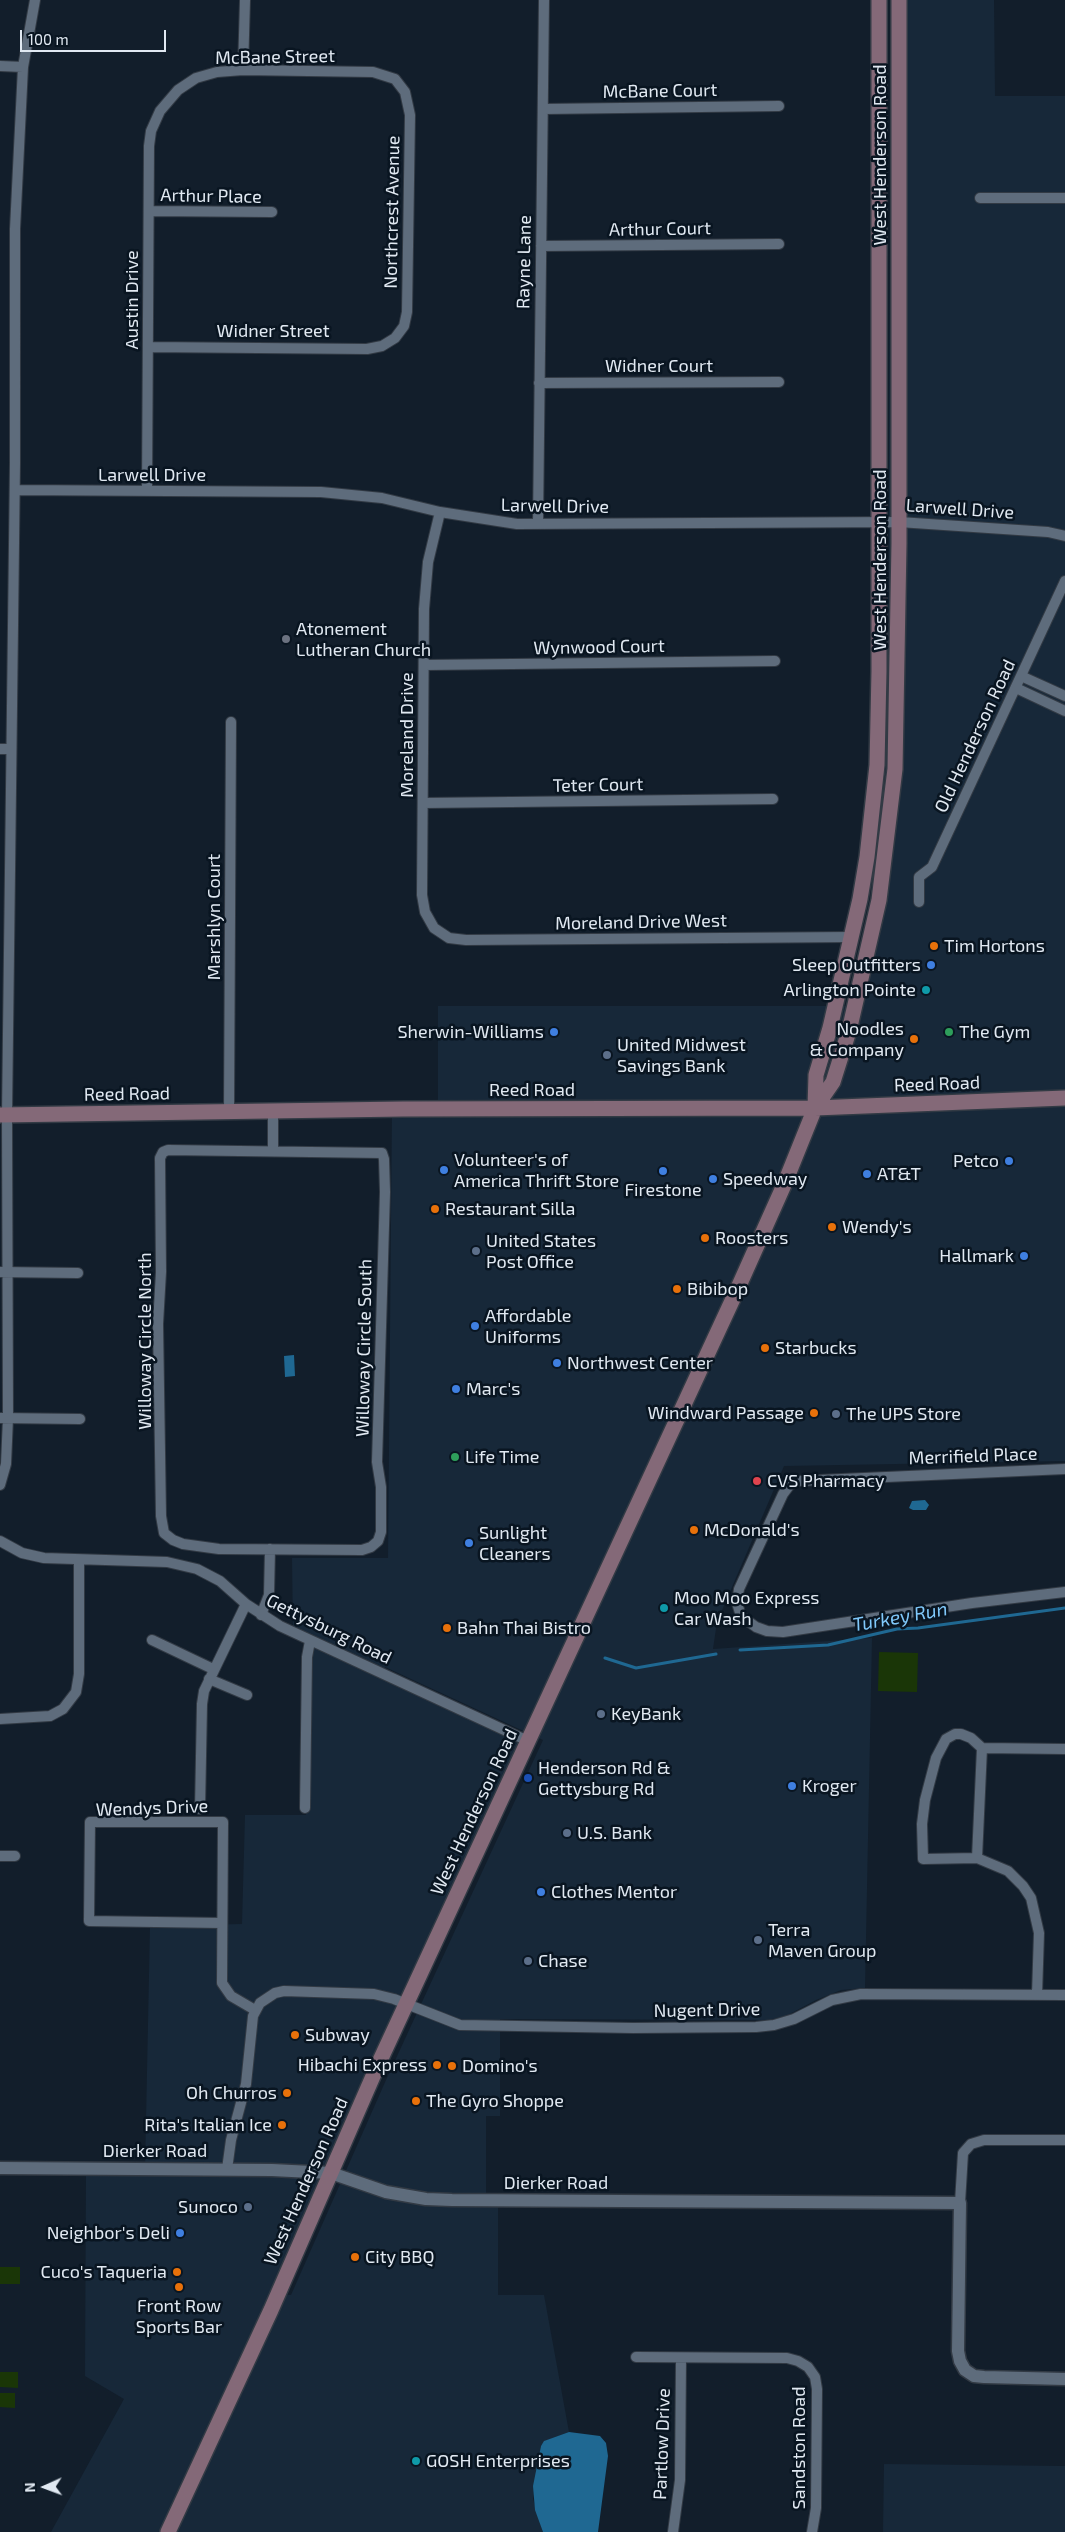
<!DOCTYPE html>
<style>
body{margin:0}
#map{position:relative;width:1065px;height:2532px;overflow:hidden;background:#121e2b;font-family:"Exo 2",sans-serif}
canvas{display:block}
.north{position:absolute;left:20px;top:2462px;width:50px;height:50px;-webkit-text-stroke:4px #091521;paint-order:stroke;rotate:268deg;font-size:14px;font-weight:700;line-height:20px;text-align:center;color:#e1e9f2}
.north::after{content:'';display:block;margin:auto;width:18px;height:22px;background:#e1e9f2;clip-path:polygon(50% 0,100% 100%,50% 72%,0 100%)}
.scale{position:absolute;left:20px;top:30px;width:146px;height:22px;box-sizing:border-box;border:2px solid #e1e9f2;border-top:0;padding-left:6px;font-size:15px;line-height:18px;white-space:nowrap;color:#e1e9f2;-webkit-text-stroke:4px #091521;paint-order:stroke}
</style>
<div id="map">
<canvas width="1065" height="2532"></canvas>
<div class="north">N</div>
<div class="scale">100 m</div>
</div>
<script>
const ctx = document.querySelector('canvas').getContext('2d');
ctx.lineJoin = 'round';
function fill(path, color) {
  ctx.fillStyle = color;
  ctx.fill(path, 'evenodd');
}
function poly(rows) {
  const path = new Path2D();
  for (const r of rows) {
    path.moveTo(r[0], r[1]);
    for (let i = 2; i < r.length; i += 2) path.lineTo(r[i], r[i + 1]);
  }
  return path;
}
function stroke(path, color, width, dash) {
  ctx.strokeStyle = color;
  ctx.lineWidth = width;
  ctx.lineCap = dash ? 'butt' : 'round';
  ctx.setLineDash(dash || []);
  ctx.stroke(path);
}
function drawText(font, color, halo, rows, align = 'center') {
  ctx.font = font + ' "Exo 2",sans-serif';
  ctx.lineWidth = 5;
  ctx.setLineDash([]);
  ctx.textBaseline = 'middle';
  ctx.strokeStyle = halo;
  ctx.fillStyle = color;
  for (const [text, x, y, turn = 0] of rows) {
    ctx.save();
    ctx.translate(x, y);
    ctx.rotate((+turn || 0) * Math.PI / 180);
    ctx.textAlign = isNaN(turn) ? turn : align;
    if (halo) ctx.strokeText(text, 0, 0);
    ctx.fillText(text, 0, 0);
    ctx.restore();
  }
}
const built = poly([
 [891,0,994,0,995,96,1065,96,1065,1461,784,1466,717,1622,713,1649,872,1638,865,1988,841,1990,816,2000,786,2016,768,2020,500,2019,500,2116,486,2116,486,2200,498,2200,498,2295,544,2295,569,2432,545,2441,541,2446,533,2499,543,2532,51,2532,124,2399,85,2376,86,2169,145,2169,150,1926,242,1924,245,1815,306,1815,310,1641,293,1633,292,1558,388,1558,392,1109,438,1109,438,1006,853,1006,879,900,885,781,888,700],
 [385,1667,543,1740,386,2080,291,2295,278,2295,528,1741,385,1675],
 [884,2464,1065,2466,1065,2532,883,2532]
]);
const green = poly([
 [879,1652,918,1653,917,1692,878,1691],
 [0,2267,20,2267,20,2284,0,2284],
 [0,2372,18,2372,18,2388,0,2387],
 [0,2393,15,2393,15,2408,0,2407]
]);
const water = poly([
 [294,1355,295,1376,285,1377,284,1356],
 [925,1500,929,1505,926,1510,913,1510,909,1508,912,1501],
 [569,2432,600,2436,606,2443,608,2456,598,2532,543,2532,535,2510,533,2486,541,2446,544,2441]
]);
const stream = poly([
 [740,1650,828,1645,897,1629,918,1628,1065,1608],
 [605,1658,636,1668,716,1654]
]);
const minor = poly([
 [0,66,23,67],
 [243,70,245,0],
 [543,109,779,106],
 [980,198,1065,198],
 [149,211,272,212],
 [541,246,779,244],
 [539,383,779,382],
 [15,490,321,492,382,498,440,512,517,524,899,522,1048,532,1065,536],
 [147,491,149,146,151,131,160,111,178,90,196,78,217,72,243,70,373,72,395,79,405,92,410,115,407,312,404,326,395,338,382,346,367,349,148,347],
 [440,512,428,562,424,609,422,895,425,912,434,928,449,938,466,940,852,937],
 [538,524,544,0],
 [424,665,775,661],
 [1021,676,1065,696],
 [1016,688,1065,711],
 [0,749,11,749],
 [423,803,773,799],
 [919,902,919,877,932,867,1065,581],
 [273,1111,273,1150],
 [229,1112,231,722],
 [168,1150,382,1153,384,1159,385,1192,377,1462,381,1487,381,1532,378,1541,371,1547,362,1550,219,1549,183,1544,173,1540,164,1533,161,1516,158,1324,161,1272,160,1158,163,1152,168,1150],
 [0,1272,78,1273],
 [0,1418,80,1419],
 [1065,1469,797,1481,789,1486,783,1494,739,1589,737,1603,741,1616,756,1627,767,1631,783,1632,972,1603,1065,1592],
 [0,1485,6,1464,8,1418,7,1115,15,462,15,229,23,67,35,0],
 [0,1541,22,1553,44,1558,167,1562,197,1569,220,1581,246,1604,280,1626,528,1741],
 [261,1615,269,1595,270,1549],
 [152,1640,213,1669],
 [209,1679,247,1695],
 [0,1719,50,1716,63,1709,76,1692,79,1674,79,1560],
 [305,1808,307,1657,310,1641],
 [200,1809,202,1704,204,1691,246,1604],
 [0,1856,15,1856],
 [977,1858,923,1859,922,1824,925,1800,936,1758,946,1739,955,1734,961,1734,971,1738,982,1748],
 [222,1923,89,1921,90,1822,223,1822,222,1983,231,1996,255,2010],
 [1037,1995,1039,1933,1031,1898,1023,1886,1008,1871,977,1858,982,1748,1065,1749],
 [227,2169,231,2140,246,2084,253,2016,260,2003,275,1993,284,1991,374,1994,394,1999,460,2025,633,2028,756,2027,774,2025,794,2019,832,2000,861,1994,1065,1995],
 [960,2203,963,2153,971,2144,984,2140,1065,2140],
 [636,2357,787,2358,798,2361,808,2367,815,2377,817,2389,816,2508,812,2532],
 [673,2532,680,2480,681,2358]
]);
const tertiary = poly([
 [0,2168,272,2170,331,2173,386,2192,426,2199,452,2200,960,2203,958,2351,960,2361,965,2370,974,2376,984,2377,1065,2379]
]);
const secondary = poly([
 [815,1108,816,1075,830,1028,860,899,867,857,877,765,879,671,879,0],
 [0,1115,403,1109,815,1108,1065,1098],
 [168,2532,271,2310,377,2067,738,1288,784,1185,815,1108,833,1082,849,1031,879,900,895,769,899,543,899,0]
]);
const markers = [
 [286,639,5,"#6b7280"],
 [934,946,5,"#e8710a"],
 [931,965,5,"#3f7fe0"],
 [926,990,5,"#0f9aa8"],
 [554,1032,5,"#3f7fe0"],
 [949,1032,5,"#2e9e5b"],
 [914,1039,5,"#e8710a"],
 [607,1055,5,"#5c6f8a"],
 [1009,1161,5,"#3f7fe0"],
 [444,1170,5,"#3f7fe0"],
 [663,1171,5,"#3f7fe0"],
 [867,1174,5,"#3f7fe0"],
 [713,1179,5,"#3f7fe0"],
 [435,1209,5,"#e8710a"],
 [832,1227,5,"#e8710a"],
 [705,1238,5,"#e8710a"],
 [476,1251,5,"#5c6f8a"],
 [1024,1256,5,"#3f7fe0"],
 [677,1289,5,"#e8710a"],
 [475,1326,5,"#3f7fe0"],
 [765,1348,5,"#e8710a"],
 [557,1363,5,"#3f7fe0"],
 [456,1389,5,"#3f7fe0"],
 [814,1413,5,"#e8710a"],
 [836,1414,5,"#5c6f8a"],
 [455,1457,5,"#2e9e5b"],
 [757,1481,5,"#e0444e"],
 [694,1530,5,"#e8710a"],
 [469,1543,5,"#3f7fe0"],
 [664,1608,5,"#0f9aa8"],
 [447,1628,5,"#e8710a"],
 [601,1714,5,"#5c6f8a"],
 [528,1778,5,"#1a4fb4"],
 [792,1786,5,"#3f7fe0"],
 [567,1833,5,"#5c6f8a"],
 [541,1892,5,"#3f7fe0"],
 [758,1940,5,"#5c6f8a"],
 [528,1961,5,"#5c6f8a"],
 [295,2035,5,"#e8710a"],
 [437,2065,5,"#e8710a"],
 [452,2066,5,"#e8710a"],
 [287,2093,5,"#e8710a"],
 [416,2101,5,"#e8710a"],
 [282,2125,5,"#e8710a"],
 [248,2207,5,"#5c6f8a"],
 [180,2233,5,"#3f7fe0"],
 [355,2257,5,"#e8710a"],
 [177,2272,5,"#e8710a"],
 [179,2287,5,"#e8710a"],
 [416,2461,5,"#0f9aa8"]
];
const streetNames = [
 ["McBane Street",275,57,-1],
 ["McBane Court",660,91,-1],
 ["West Henderson Road",880,155,-90],
 ["Arthur Place",211,196,1],
 ["Northcrest Avenue",392,212,-89],
 ["Arthur Court",660,229,-1],
 ["Rayne Lane",524,262,-89],
 ["Austin Drive",132,300,-90],
 ["Widner Street",273,331],
 ["Widner Court",659,366],
 ["Larwell Drive",152,475],
 ["Larwell Drive",555,506,1],
 ["Larwell Drive",960,509,4],
 ["West Henderson Road",880,560,-90],
 ["Wynwood Court",599,647,-1],
 ["Moreland Drive",407,735,-90],
 ["Old Henderson Road",975,736,-65],
 ["Teter Court",598,785,-1],
 ["Marshlyn Court",214,917,-90],
 ["Moreland Drive West",641,922,-1],
 ["Reed Road",937,1084,-2],
 ["Reed Road",532,1090],
 ["Reed Road",127,1094,-1],
 ["Willoway Circle North",145,1341,-90],
 ["Willoway Circle South",364,1348,-89],
 ["Merrifield Place",973,1456,-2],
 ["Gettysburg Road",329,1629,26],
 ["Wendys Drive",152,1808,-2],
 ["West Henderson Road",474,1812,-65],
 ["Nugent Drive",707,2010,-1],
 ["Dierker Road",155,2151],
 ["West Henderson Road",306,2181,-66],
 ["Dierker Road",556,2183],
 ["Partlow Drive",662,2444,-88],
 ["Sandston Road",799,2448,-90]
];
const poiNames = [
 ["Atonement",296,629],
 ["Lutheran Church",296,650],
 ["Tim Hortons",944,946],
 ["Sleep Outfitters",921,965,"right"],
 ["Arlington Pointe",916,990,"right"],
 ["Noodles",904,1029,"right"],
 ["& Company",904,1050,"right"],
 ["Sherwin-Williams",544,1032,"right"],
 ["The Gym",959,1032],
 ["United Midwest",617,1045],
 ["Savings Bank",617,1066],
 ["Volunteer's of",454,1160],
 ["America Thrift Store",454,1181],
 ["Petco",999,1161,"right"],
 ["AT&T",877,1174],
 ["Speedway",723,1179],
 ["Firestone",663,1190,"center"],
 ["Restaurant Silla",445,1209],
 ["Wendy's",842,1227],
 ["Roosters",715,1238],
 ["United States",486,1241],
 ["Post Office",486,1262],
 ["Hallmark",1014,1256,"right"],
 ["Bibibop",687,1289],
 ["Affordable",485,1316],
 ["Uniforms",485,1337],
 ["Starbucks",775,1348],
 ["Northwest Center",567,1363],
 ["Marc's",466,1389],
 ["Windward Passage",804,1413,"right"],
 ["The UPS Store",846,1414],
 ["Life Time",465,1457],
 ["CVS Pharmacy",767,1481],
 ["McDonald's",704,1530],
 ["Sunlight",479,1533],
 ["Cleaners",479,1554],
 ["Moo Moo Express",674,1598],
 ["Car Wash",674,1619],
 ["Bahn Thai Bistro",457,1628],
 ["KeyBank",611,1714],
 ["Henderson Rd &",538,1768],
 ["Gettysburg Rd",538,1789],
 ["Kroger",802,1786],
 ["U.S. Bank",577,1833],
 ["Clothes Mentor",551,1892],
 ["Terra",768,1930],
 ["Maven Group",768,1951],
 ["Chase",538,1961],
 ["Subway",305,2035],
 ["Hibachi Express",427,2065,"right"],
 ["Domino's",462,2066],
 ["Oh Churros",277,2093,"right"],
 ["The Gyro Shoppe",426,2101],
 ["Rita's Italian Ice",272,2125,"right"],
 ["Sunoco",238,2207,"right"],
 ["Neighbor's Deli",170,2233,"right"],
 ["City BBQ",365,2257],
 ["Cuco's Taqueria",167,2272,"right"],
 ["Front Row",179,2306,"center"],
 ["Sports Bar",179,2327,"center"],
 ["GOSH Enterprises",426,2461]
];
const waterNames = [
 ["Turkey Run",900,1617,-10]
];
fill(built, '#172839');
fill(green, '#1a3607');
fill(water, '#1f6892');
stroke(stream, '#1f6892', 3);
stroke(minor, '#323a44', 12);
stroke(tertiary, '#323a44', 15);
stroke(secondary, '#323a44', 18);
stroke(minor, '#5e6c7c', 10);
stroke(tertiary, '#5e6c7c', 12);
stroke(secondary, '#846978', 15);
for (const [x, y, r, color] of markers) {
  const dot = new Path2D();
  dot.arc(x, y, r, 0, 2 * Math.PI);
  ctx.fillStyle = color;
  ctx.fill(dot);
  stroke(dot, '#091521', 2);
}
drawText('18px', '#e1e9f2', '#091521', streetNames);
drawText('18px', '#e1e9f2', '#091521', poiNames, 'left');
drawText('italic 19px', '#80c9fb', '#091521', waterNames);
</script>
